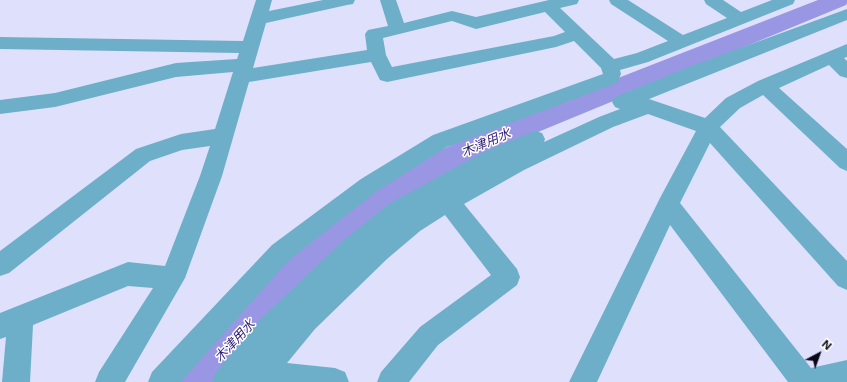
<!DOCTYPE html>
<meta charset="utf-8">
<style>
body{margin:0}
#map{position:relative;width:847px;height:382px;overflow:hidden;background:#dfe0fc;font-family:Inter,sans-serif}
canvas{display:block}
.north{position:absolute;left:799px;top:334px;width:40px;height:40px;-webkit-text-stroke:3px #fff;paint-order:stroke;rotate:41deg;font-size:11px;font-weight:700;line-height:16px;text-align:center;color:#0a0918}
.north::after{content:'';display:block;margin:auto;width:14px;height:18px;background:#0a0918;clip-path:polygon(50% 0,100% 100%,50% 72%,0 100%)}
</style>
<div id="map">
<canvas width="847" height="382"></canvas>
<div class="north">N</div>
</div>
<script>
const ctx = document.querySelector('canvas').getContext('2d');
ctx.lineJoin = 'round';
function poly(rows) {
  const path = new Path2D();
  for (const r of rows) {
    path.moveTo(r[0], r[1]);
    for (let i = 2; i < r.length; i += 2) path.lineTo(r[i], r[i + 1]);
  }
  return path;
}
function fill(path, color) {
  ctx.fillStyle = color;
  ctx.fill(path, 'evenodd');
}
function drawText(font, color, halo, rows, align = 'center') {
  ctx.font = font + ' Inter,"Noto Sans JP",sans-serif';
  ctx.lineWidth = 3;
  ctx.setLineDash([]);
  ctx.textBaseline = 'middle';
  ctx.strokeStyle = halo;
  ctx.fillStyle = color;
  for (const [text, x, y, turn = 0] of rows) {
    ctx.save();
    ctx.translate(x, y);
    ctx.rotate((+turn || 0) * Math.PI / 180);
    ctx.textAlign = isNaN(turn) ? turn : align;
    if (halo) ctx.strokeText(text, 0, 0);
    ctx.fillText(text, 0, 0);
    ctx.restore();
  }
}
const river = poly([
 [818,0,847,0,847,3,846,5,492,151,441,176,390,207,362,230,318,272,267,328,221,382,179,382,184,369,243,304,296,252,340,212,370,189,421,160,472,135,818,0]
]);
const minor = poly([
 [256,0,272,0,269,11,323,0,355,0,353,4,347,5,266,23,253,68,367,50,365,34,368,30,388,26,380,0,396,0,404,23,452,11,476,17,549,0,579,0,577,4,560,8,614,59,637,53,668,41,611,4,609,0,628,0,683,35,727,18,706,4,704,0,723,0,741,12,772,0,795,0,793,4,648,62,620,70,621,74,617,83,447,147,377,191,288,261,181,382,148,382,152,372,272,245,361,179,433,135,603,74,601,68,574,41,556,47,387,82,380,80,371,62,249,82,222,176,185,278,125,382,95,382,99,372,153,288,128,286,33,325,30,382,2,382,6,337,0,339,0,313,128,262,165,266,200,176,210,146,182,150,150,161,9,273,0,276,0,251,136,149,181,134,215,129,233,72,176,77,55,107,0,114,0,100,55,93,176,63,237,59,239,53,0,49,0,37,243,41,256,0],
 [545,12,565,32,554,36,392,67,386,55,383,38,452,21,476,29,545,12],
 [847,9,847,20,649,99,705,118,726,98,758,81,847,44,847,57,844,58,847,61,847,78,840,76,829,65,779,88,847,149,847,171,840,168,763,95,740,108,720,127,847,261,847,290,838,286,710,143,680,203,811,368,847,360,847,382,788,382,670,225,597,382,569,382,660,198,696,131,648,114,613,127,524,170,464,204,517,269,520,277,517,285,438,345,409,382,377,382,381,372,420,327,491,275,445,215,420,231,387,259,315,329,287,363,335,368,345,372,349,382,212,382,216,372,261,319,344,240,389,204,484,152,535,131,542,133,545,139,544,142,599,117,620,109,615,107,612,102,615,97,694,65,847,9]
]);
const waterNames = [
 ["木津用水",486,143,-23],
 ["木津用水",235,341,-47]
];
fill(river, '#9997e3');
fill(minor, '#6dafc8');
drawText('italic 13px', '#2f1d75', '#fff', waterNames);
</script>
